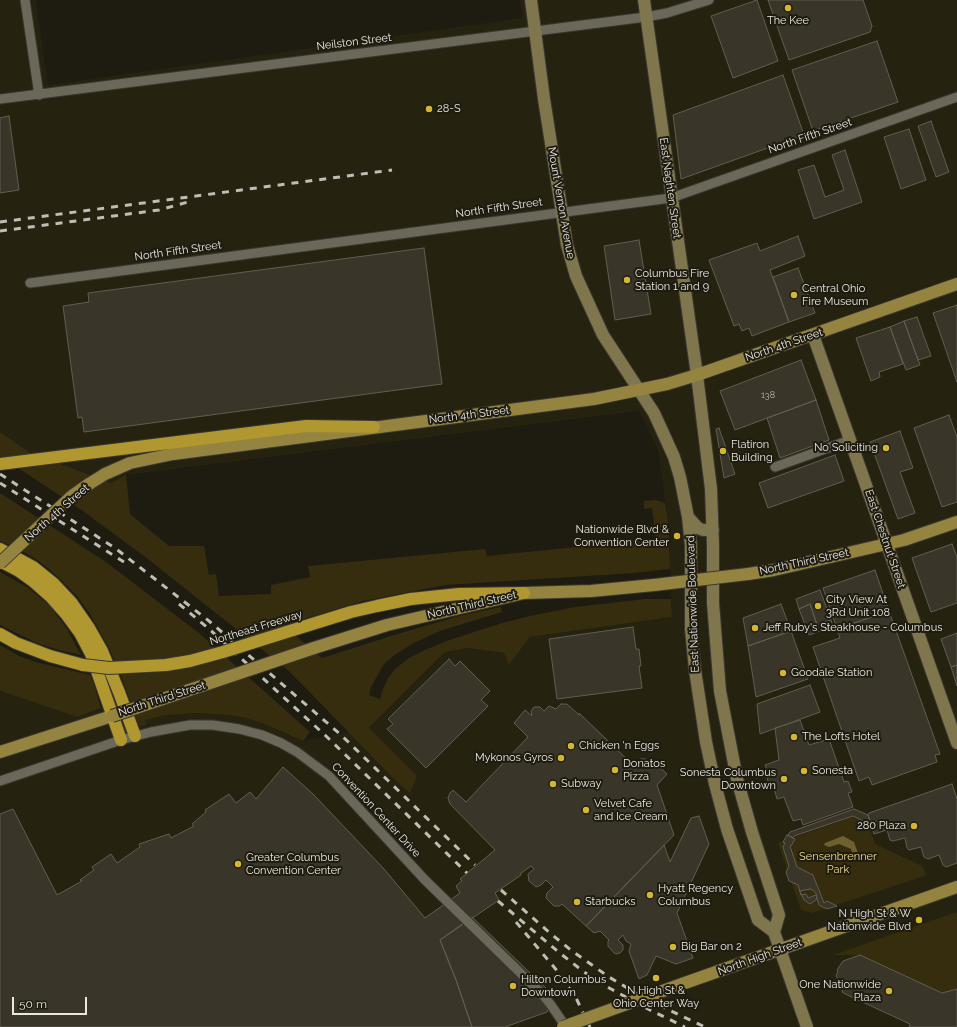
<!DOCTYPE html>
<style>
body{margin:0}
#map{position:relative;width:957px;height:1027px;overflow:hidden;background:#1e1b10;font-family:Raleway,sans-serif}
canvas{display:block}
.scale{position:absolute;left:12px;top:997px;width:75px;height:18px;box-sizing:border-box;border:2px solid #e9e7df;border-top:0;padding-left:5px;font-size:12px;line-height:14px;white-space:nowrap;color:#e9e7df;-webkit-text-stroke:3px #1e1b10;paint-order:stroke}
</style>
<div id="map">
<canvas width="957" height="1027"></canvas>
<div class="scale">50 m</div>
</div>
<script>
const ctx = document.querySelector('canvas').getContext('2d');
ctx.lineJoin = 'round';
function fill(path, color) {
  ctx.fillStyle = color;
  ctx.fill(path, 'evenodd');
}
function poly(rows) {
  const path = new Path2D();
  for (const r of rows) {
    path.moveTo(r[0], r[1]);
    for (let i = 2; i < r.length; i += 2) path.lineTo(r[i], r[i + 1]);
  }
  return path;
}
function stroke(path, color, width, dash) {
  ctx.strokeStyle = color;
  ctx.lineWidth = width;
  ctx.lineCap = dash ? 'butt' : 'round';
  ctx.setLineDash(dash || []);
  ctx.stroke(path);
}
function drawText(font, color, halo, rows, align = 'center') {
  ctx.font = font + ' Raleway,sans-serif';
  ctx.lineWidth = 4;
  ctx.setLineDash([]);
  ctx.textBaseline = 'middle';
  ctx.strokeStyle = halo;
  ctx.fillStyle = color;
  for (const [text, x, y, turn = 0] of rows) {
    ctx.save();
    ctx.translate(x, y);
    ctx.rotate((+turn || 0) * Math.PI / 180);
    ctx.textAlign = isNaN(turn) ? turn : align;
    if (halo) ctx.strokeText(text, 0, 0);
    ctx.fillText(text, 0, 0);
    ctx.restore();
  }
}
const built = poly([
 [0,0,36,0,48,85,522,18,520,0,957,0,957,1027,0,1027,0,690,3,692,77,717,101,708,139,726,145,720,168,715,197,713,228,715,246,718,267,725,303,741,369,728,445,652,468,648,504,653,509,665,530,637,672,617,668,520,658,450,639,411,126,475,111,483,29,452,0,432]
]);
const green = poly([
 [0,432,29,452,111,483,126,475,130,514,169,546,204,546,209,575,216,574,219,596,271,594,271,585,310,577,308,566,485,549,487,556,656,539,652,508,644,509,644,501,656,500,665,503,668,520,670,569,634,573,446,585,363,601,283,625,322,658,394,635,459,616,501,607,502,612,440,631,414,643,396,654,384,664,371,687,369,695,380,699,383,689,388,678,395,669,409,658,425,650,449,640,502,623,530,616,575,607,646,599,671,599,672,617,530,637,509,665,504,653,468,648,445,652,369,728,417,776,410,793,395,780,289,671,144,556,80,509,0,456],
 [0,493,106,562,199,633,310,732,303,741,267,725,246,718,228,715,197,713,168,715,145,720,146,725,139,726,123,681,110,650,90,614,77,596,57,576,39,561,17,548,0,541],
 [0,572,27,587,50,606,67,629,81,655,59,650,37,643,0,625],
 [0,645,19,656,36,662,90,675,94,684,101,708,77,717,3,692,0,690],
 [853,817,868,824,875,844,922,866,927,875,812,913,801,910,778,843],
 [957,912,957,992,942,993,860,955,833,955]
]);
const water = poly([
 [843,836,854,842,860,859,855,860,851,849,839,844,829,847,824,845,825,843]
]);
const building = poly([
 [757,0,778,61,733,78,711,16,757,0],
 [768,0,863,0,872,26,870,32,789,60,768,0],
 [877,41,898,102,813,131,792,70,877,41],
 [783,75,804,135,681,179,673,115,783,75],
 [9,116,19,190,0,193,0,118,9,116],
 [931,121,949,172,936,177,918,126,931,121],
 [909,129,926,180,901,189,884,137,909,129],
 [845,150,862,202,814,219,798,170,814,165,825,197,844,190,832,155,845,150],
 [798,236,805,256,770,270,789,322,752,336,749,328,742,331,739,324,734,326,709,260,757,243,760,251,798,236],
 [639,240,651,314,615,320,604,246,639,240],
 [424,248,442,384,84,432,82,417,78,418,63,306,89,302,88,293,424,248],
 [798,268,815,313,789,322,773,277,798,268],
 [957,305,957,382,933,313,957,305],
 [917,317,931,356,918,360,904,321,917,317],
 [904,321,920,365,906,370,890,327,904,321],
 [890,327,903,364,879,372,880,377,871,381,856,338,890,327],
 [801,360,816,400,735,430,720,391,801,360],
 [816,400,829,440,780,458,767,418,816,400],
 [949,415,957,437,957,502,942,507,914,428,949,415],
 [719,428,735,474,724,478,716,429,719,428],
 [900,431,913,468,900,472,915,513,898,519,870,442,900,431],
 [835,455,844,481,768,508,759,483,835,455],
 [952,544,957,557,957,603,931,612,912,558,952,544],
 [875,570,889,611,837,629,823,588,875,570],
 [820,590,831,620,817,625,810,604,799,609,796,599,820,590],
 [781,604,791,631,748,646,743,618,781,604],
 [810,604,817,625,831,620,833,626,809,635,799,609,810,604],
 [889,611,940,754,935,755,937,762,872,785,869,777,859,781,813,647,840,638,837,629,889,611],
 [633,627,636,649,639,649,641,666,639,666,642,688,557,699,549,639,633,627],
 [791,631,808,679,756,697,748,646,791,631],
 [957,633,957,665,951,667,941,639,957,633],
 [449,659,455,666,460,661,490,691,481,700,488,706,426,768,387,729,393,724,388,719,449,659],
 [957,665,957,686,951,667,957,665],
 [810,685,820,712,760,734,757,704,810,685],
 [561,704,567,704,579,715,579,713,633,765,640,759,646,759,650,763,652,760,667,774,657,785,674,835,586,926,562,904,560,906,554,906,546,898,547,893,553,887,546,880,541,885,536,887,529,881,528,874,534,869,531,866,520,874,521,875,495,893,499,900,440,940,456,980,472,1027,0,1027,0,814,13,809,57,895,82,881,80,880,94,870,92,867,111,854,117,863,140,847,139,844,169,834,171,838,194,826,192,824,206,812,205,810,229,794,236,803,250,792,256,799,283,767,313,794,384,869,425,918,460,893,456,886,462,881,460,879,495,850,450,804,448,798,450,793,453,790,466,802,528,737,514,723,525,710,532,716,531,711,534,707,540,707,544,711,549,706,556,709,561,704],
 [800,720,809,745,829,739,844,782,848,781,852,792,848,793,853,807,803,825,801,819,793,821,784,797,777,799,774,788,771,789,767,778,770,777,765,765,779,760,775,728,800,720],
 [952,784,957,799,957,863,946,867,943,865,939,855,928,859,924,857,921,847,909,850,907,848,905,838,893,841,890,840,887,830,874,834,868,815,869,813,952,784],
 [854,809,868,815,870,822,867,823,853,816,794,836,793,838,788,835,790,832,854,809],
 [699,816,709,844,677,913,693,958,676,964,656,956,647,975,639,979,629,951,631,944,626,941,623,935,618,940,623,945,623,950,620,953,616,954,614,953,608,946,608,941,609,940,600,931,594,933,586,926,664,845,670,862,691,818,699,816],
 [787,835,795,839,791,846,790,846,797,867,813,875,824,903,827,901,837,906,827,909,819,905,816,895,808,898,806,894,801,895,798,885,789,881,786,872,789,866,783,847,785,843,783,842,787,835],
 [810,889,814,891,817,895,816,900,810,904,804,900,800,891,810,889],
 [472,917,553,995,547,1012,505,1027,472,1027,456,980,440,940,472,917],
 [860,955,942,993,957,989,957,1027,909,1027,910,1024,843,993,836,975,838,972,837,970,843,961,860,955]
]);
const street = poly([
 [25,0,39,95],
 [0,99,646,17,667,13,709,0],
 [30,283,671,198,957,97],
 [775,467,850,440],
 [0,781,121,740,151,732,190,725,212,725,239,729,262,735,281,743,297,752,329,776,425,880,542,994,551,1005,566,1027]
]);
const secondary = poly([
 [531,0,544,99,567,245,576,276,603,335,654,413,674,457,680,477,688,517,691,546,691,629,695,670,706,742,715,784,727,829,758,920,774,932,807,1027],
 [644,0,697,375,711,489,713,545,713,603,720,691,737,779,752,832,779,915,774,932],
 [813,335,957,743],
 [688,517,698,528,703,530,713,530]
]);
const primary = poly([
 [89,484,105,474,130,463,173,454,594,399,667,384,697,375,957,284],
 [748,574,774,570,904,540,957,522],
 [314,648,387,625,524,593,591,591,654,585],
 [0,752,112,716],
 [682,984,957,887]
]);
const highway = poly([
 [0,464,306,426,374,427],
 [0,549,33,567,54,584,71,602,89,628,102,651,119,692,135,736],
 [0,561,19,571,33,581,51,597,66,614,80,633,91,654,121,740],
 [293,630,351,612,377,606,411,599,459,594,524,593],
 [0,634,16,643,50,656,83,665]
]);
const rail = poly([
 [0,222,392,170],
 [0,231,159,210,188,202],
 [0,474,115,548,209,621,340,734,475,865],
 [0,483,127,564],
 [179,604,208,628,327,737,467,873],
 [501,890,550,933,572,951,609,977,644,998,705,1027],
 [498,901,561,954,584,972,611,989,648,1009,685,1027],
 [516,922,559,973,577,1000,590,1027]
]);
const primaryBridge = poly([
 [0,563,72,496,89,484],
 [654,585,748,574],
 [112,716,314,648],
 [563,1027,682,984]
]);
const highwayBridge = poly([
 [83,665,109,668,166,665,190,661,223,652,293,630]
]);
const markers = [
 [788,8,4,"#d4b635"],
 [429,109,4,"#d4b635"],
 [627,280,4,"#d4b635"],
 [794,295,4,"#d4b635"],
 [886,448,4,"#d4b635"],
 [723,451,4,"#d4b635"],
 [677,536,4,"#d4b635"],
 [818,606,4,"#d4b635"],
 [755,628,4,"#d4b635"],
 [783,673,4,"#d4b635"],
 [794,737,4,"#d4b635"],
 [571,746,4,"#d4b635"],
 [561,758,4,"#d4b635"],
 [615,770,4,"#d4b635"],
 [804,771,4,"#d4b635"],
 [784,779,4,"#d4b635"],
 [553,784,4,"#d4b635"],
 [586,810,4,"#d4b635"],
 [914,826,4,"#d4b635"],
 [238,864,4,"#d4b635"],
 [650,895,4,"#d4b635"],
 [577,902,4,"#d4b635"],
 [919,920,4,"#d4b635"],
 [673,947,4,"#d4b635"],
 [656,978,4,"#d4b635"],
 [513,986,4,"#d4b635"],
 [889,991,4,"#d4b635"]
];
const numberNames = [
 ["138",768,395]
];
const poiNames = [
 ["The Kee",788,21,"center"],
 ["28-S",437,109],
 ["Columbus Fire",635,274],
 ["Station 1 and 9",635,287],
 ["Central Ohio",802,289],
 ["Fire Museum",802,302],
 ["Flatiron",731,445],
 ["Building",731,458],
 ["No Soliciting",878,448,"right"],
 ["Nationwide Blvd &",669,530,"right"],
 ["Convention Center",669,543,"right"],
 ["City View At",826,600],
 ["3Rd Unit 108",826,613],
 ["Jeff Ruby's Steakhouse - Columbus",763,628],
 ["Goodale Station",791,673],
 ["The Lofts Hotel",802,737],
 ["Chicken 'n Eggs",579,746],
 ["Mykonos Gyros",553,758,"right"],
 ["Donatos",623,764],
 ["Pizza",623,777],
 ["Sonesta",812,771],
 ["Sonesta Columbus",776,773,"right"],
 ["Downtown",776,786,"right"],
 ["Subway",561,784],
 ["Velvet Cafe",594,804],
 ["and Ice Cream",594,817],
 ["280 Plaza",906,826,"right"],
 ["Greater Columbus",246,858],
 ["Convention Center",246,871],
 ["Hyatt Regency",658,889],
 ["Columbus",658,902],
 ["Starbucks",585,902],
 ["N High St & W",911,914,"right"],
 ["Nationwide Blvd",911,927,"right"],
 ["Big Bar on 2",681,947],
 ["Hilton Columbus",521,980],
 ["Downtown",521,993],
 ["One Nationwide",881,985,"right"],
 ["Plaza",881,998,"right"],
 ["N High St &",656,991,"center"],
 ["Ohio Center Way",656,1004,"center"]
];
const streetNames = [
 ["Neilston Street",354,42,-7],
 ["North Fifth Street",810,136,-19],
 ["East Naghten Street",670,188,82],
 ["Mount Vernon Avenue",561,203,80],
 ["North Fifth Street",499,208,-8],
 ["North Fifth Street",178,251,-8],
 ["North 4th Street",784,345,-19],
 ["North 4th Street",469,415,-7],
 ["North 4th Street",57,513,-41],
 ["East Chestnut Street",885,539,71],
 ["North Third Street",804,562,-12],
 ["East Nationwide Boulevard",693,604,-92],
 ["North Third Street",472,605,-13],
 ["Northeast Freeway",256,628,-17],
 ["North Third Street",162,699,-18],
 ["Convention Center Drive",376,810,47],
 ["North High Street",760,957,-20]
];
const parkNames = [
 ["Sensenbrenner",838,857],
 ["Park",838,870]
];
fill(built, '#262210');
fill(green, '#352d0e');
fill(water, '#6d6131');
fill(building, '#393629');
stroke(building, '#615d50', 1);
stroke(street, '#3a3832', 11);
stroke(secondary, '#3a3832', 14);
stroke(primary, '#3a3832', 14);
stroke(highway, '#3a3832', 14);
stroke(street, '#6b685a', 9);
stroke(secondary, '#80764d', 12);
stroke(primary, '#948440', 12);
stroke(highway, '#b0972f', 12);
stroke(rail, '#bfbdb4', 3, [7, 7]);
stroke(primaryBridge, '#3a3832', 14, []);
stroke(highwayBridge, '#3a3832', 14, []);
stroke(primaryBridge, '#948440', 12);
stroke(highwayBridge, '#b0972f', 12);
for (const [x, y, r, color] of markers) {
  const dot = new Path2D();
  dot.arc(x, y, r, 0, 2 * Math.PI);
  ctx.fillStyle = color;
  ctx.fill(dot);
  stroke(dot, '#1e1b10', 1.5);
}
drawText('9px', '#bdbbb2', null, numberNames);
drawText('11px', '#e9e7df', '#1e1b10', poiNames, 'left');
drawText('11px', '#e9e7df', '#1e1b10', streetNames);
drawText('11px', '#efdb8f', '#1e1b10', parkNames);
</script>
